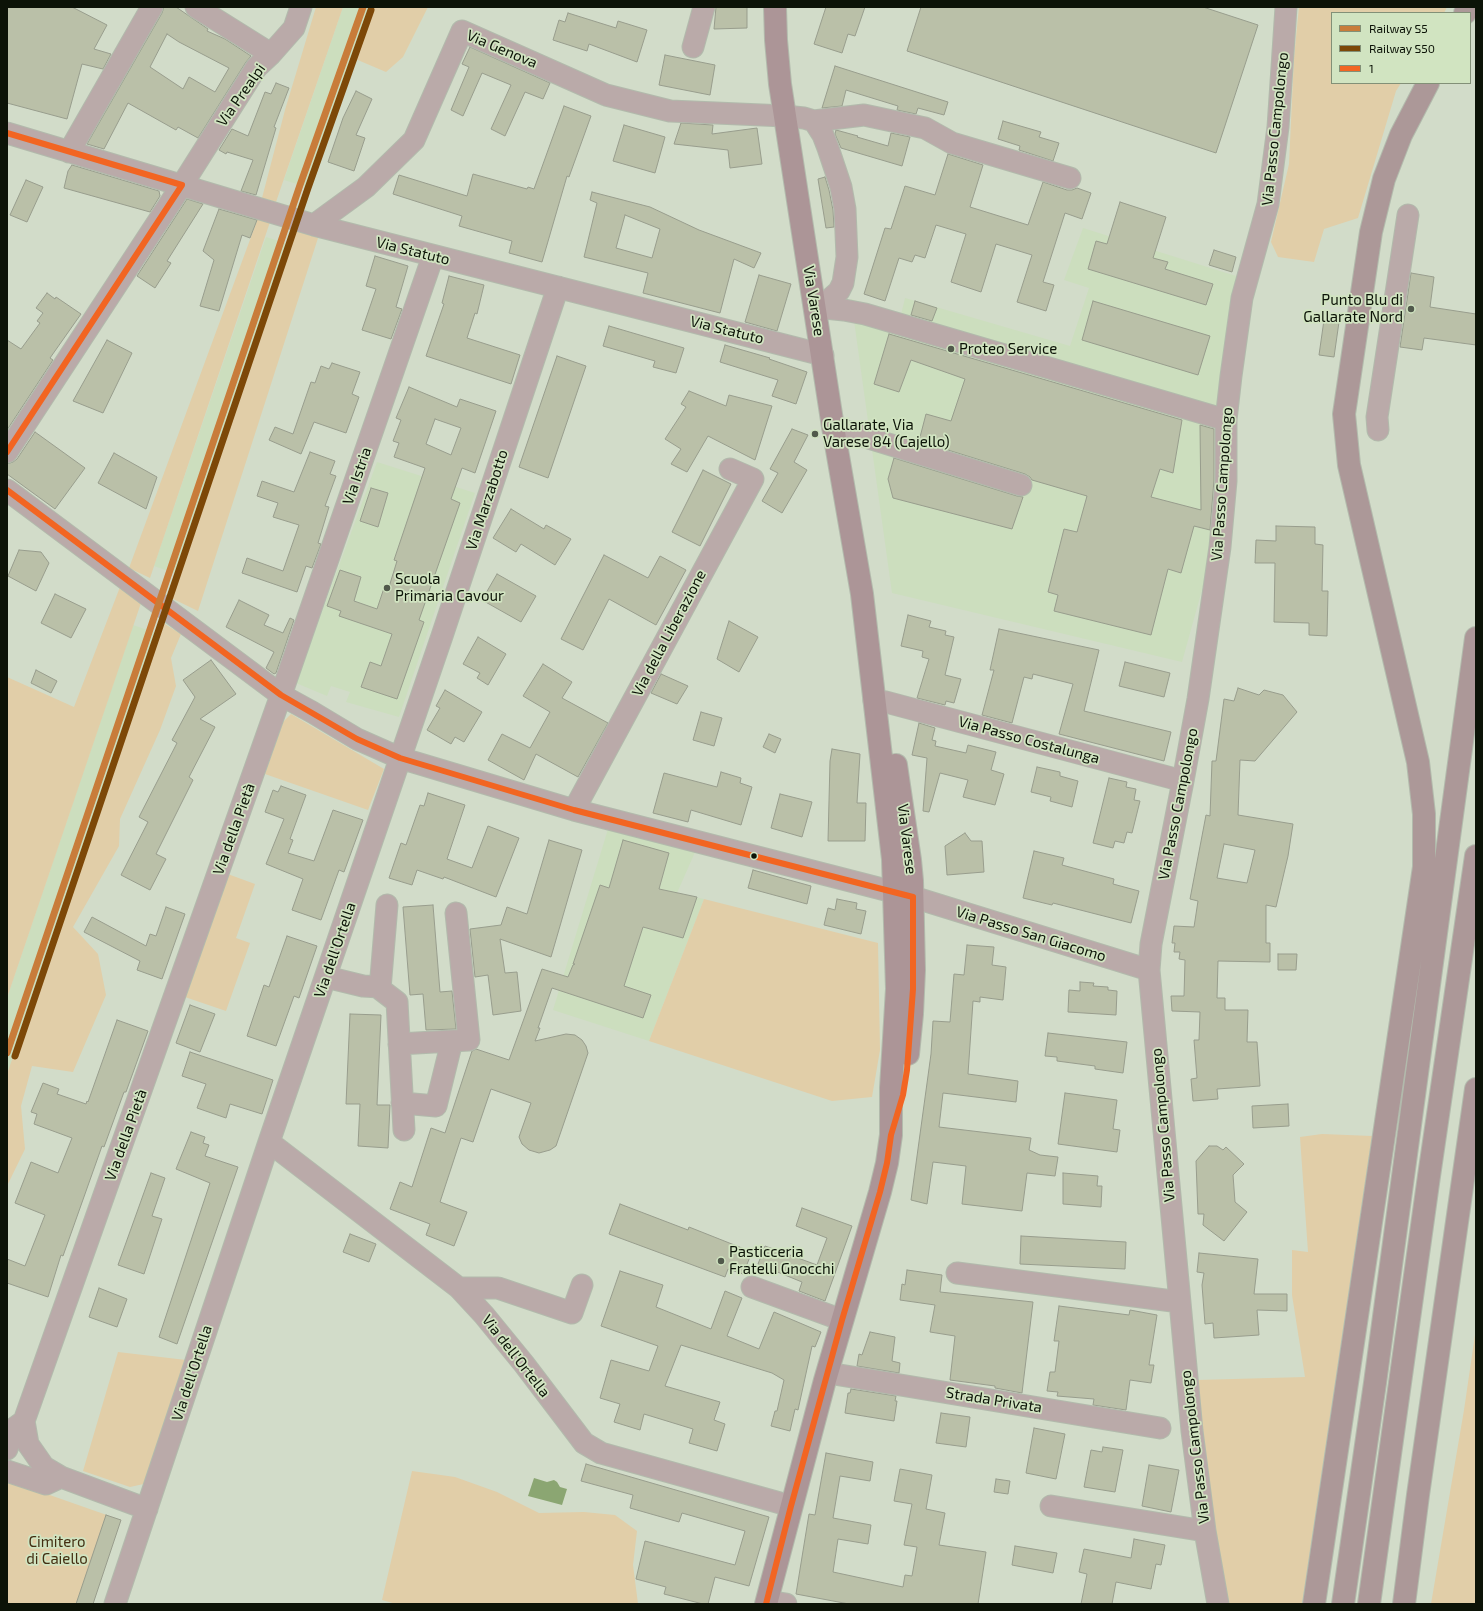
<!DOCTYPE html>
<meta charset="utf-8">
<style>
body{margin:0}
#map{position:relative;width:1483px;height:1611px;overflow:hidden;background:#d2dcc9;font-family:"Exo 2",sans-serif}
canvas{display:block}
.frame{position:absolute;inset:0;border:8px solid #0c1307;pointer-events:none}
.legend{position:absolute;left:1331px;top:12px;width:140px;height:72px;box-sizing:border-box;background:#d1e4c1;border:1px solid #829077;margin:0;padding:5px 7px;list-style:none;font-size:12px;color:#0c1307}
.legend li{display:flex;align-items:center;gap:8px;height:20px}
.legend b{width:20px;border:1px solid #829077}
</style>
<div id="map">
<canvas width="1483" height="1611"></canvas>
<div class="frame"></div>
<ul class="legend">
<li><b style="height:5px;background:#c87c3a"></b>Railway S5</li>
<li><b style="height:5px;background:#7d4808"></b>Railway S50</li>
<li><b style="height:5px;background:#f26522"></b>1</li>
</ul>
</div>
<script>
const ctx = document.querySelector('canvas').getContext('2d');
ctx.lineJoin = 'round';
function fill(path, color) {
  ctx.fillStyle = color;
  ctx.fill(path, 'evenodd');
}
function poly(rows) {
  const path = new Path2D();
  for (const r of rows) {
    path.moveTo(r[0], r[1]);
    for (let i = 2; i < r.length; i += 2) path.lineTo(r[i], r[i + 1]);
  }
  return path;
}
function stroke(path, color, width, dash) {
  ctx.strokeStyle = color;
  ctx.lineWidth = width;
  ctx.lineCap = dash ? 'butt' : 'round';
  ctx.setLineDash(dash || []);
  ctx.stroke(path);
}
function drawText(font, color, halo, rows, align = 'center') {
  ctx.font = font + ' "Exo 2",sans-serif';
  ctx.lineWidth = 3.5;
  ctx.setLineDash([]);
  ctx.textBaseline = 'middle';
  ctx.strokeStyle = halo;
  ctx.fillStyle = color;
  for (const [text, x, y, turn = 0] of rows) {
    ctx.save();
    ctx.translate(x, y);
    ctx.rotate((+turn || 0) * Math.PI / 180);
    ctx.textAlign = isNaN(turn) ? turn : align;
    if (halo) ctx.strokeText(text, 0, 0);
    ctx.fillText(text, 0, 0);
    ctx.restore();
  }
}
const built = poly([
 [343,7,370,7,310,188,284,180],
 [1083,228,1236,276,1224,415,1218,532,1182,662,892,593,851,299,901,315,905,298,1070,346,1089,288,1064,280],
 [266,237,291,245,177,574,154,566],
 [377,462,475,493,399,717,346,702,350,692,331,686,327,696,296,683],
 [133,625,156,633,81,860,7,1074,7,998],
 [608,829,696,850,677,893,704,899,649,1041,553,1010]
]);
const green = poly([
 [316,7,343,7,276,202,262,198,285,110],
 [370,7,428,7,403,57,386,72,353,58],
 [1299,7,1447,7,1444,13,1332,13,1332,83,1401,83,1396,91,1358,218,1324,229,1314,262,1278,257,1271,242,1289,164,1294,58],
 [258,218,270,222,150,578,129,568],
 [296,230,318,238,198,611,169,597,262,333],
 [120,587,141,603,7,998,7,677,74,707],
 [160,621,181,634,171,658,176,686,160,730,120,819,119,846,73,927,98,954,106,995,73,1072,32,1066,21,1106,25,1149,7,1186,7,1074,81,860],
 [291,714,384,769,368,810,265,774,283,722],
 [225,873,255,884,236,938,250,943,226,1011,182,996],
 [704,899,878,943,880,1050,872,1097,832,1101,649,1041],
 [1322,1134,1372,1136,1302,1604,1229,1604,1209,1499,1197,1380,1305,1377,1292,1295,1292,1250,1308,1252,1300,1137],
 [1476,1328,1476,1604,1431,1604,1464,1410],
 [118,1352,186,1360,148,1483,130,1487,83,1471],
 [412,1471,455,1477,497,1492,539,1513,584,1512,615,1515,637,1531,633,1565,638,1604,396,1604,382,1600],
 [7,1480,121,1520,93,1604,7,1604]
]);
const water = poly([
 [534,1478,547,1482,554,1480,557,1482,560,1487,567,1489,562,1505,528,1496]
]);
const building = poly([
 [7,7,72,7,107,25,94,49,111,54,103,69,82,64,67,119,7,103,7,7],
 [164,7,176,7,208,29,207,31,225,39,251,56,246,62,198,138,178,127,176,130,128,103,104,149,87,144,162,13,164,7],
 [167,34,179,42,229,68,215,92,189,77,183,89,150,67,167,34],
 [716,7,747,7,747,28,714,29,716,7],
 [826,7,865,7,855,36,848,34,842,53,814,44,826,7],
 [921,7,1203,7,1258,25,1216,153,907,51,921,7],
 [568,13,616,28,618,21,647,30,637,62,589,44,587,51,553,40,559,20,565,22,568,13],
 [470,47,550,83,543,99,525,92,505,136,491,129,511,85,482,73,463,116,451,110,469,67,462,64,470,47],
 [665,55,715,65,710,95,659,85,665,55],
 [835,66,948,102,944,115,918,108,916,114,897,110,898,106,846,90,842,106,822,108,835,66],
 [276,83,289,88,274,127,276,128,256,195,241,191,253,160,227,152,226,154,219,150,232,129,248,136,265,92,271,94,276,83],
 [356,91,372,99,356,135,365,138,354,171,328,162,343,118,356,91],
 [564,106,591,116,569,177,567,176,542,262,509,253,512,241,459,226,462,216,393,194,399,175,467,196,473,174,527,189,528,187,534,189,564,106],
 [1003,121,1041,132,1039,137,1059,143,1053,161,1019,150,1020,146,998,139,1003,121],
 [681,123,713,125,712,134,757,128,762,164,730,168,728,150,674,144,681,123],
 [624,125,665,137,655,173,613,161,624,125],
 [836,130,858,136,857,137,888,146,891,133,910,137,902,166,841,148,835,134,836,130],
 [948,154,983,165,970,207,1028,225,1043,182,1067,190,1072,190,1077,188,1091,193,1082,219,1065,213,1043,282,1054,285,1046,311,1017,302,1032,255,996,244,981,292,951,282,966,234,936,225,925,258,915,255,912,262,899,258,885,301,864,294,885,228,891,229,905,186,935,195,948,154],
 [72,165,159,191,160,196,150,212,64,188,68,171,72,165],
 [825,177,829,190,833,210,834,227,826,228,818,179,825,177],
 [26,180,43,187,27,222,10,215,26,180],
 [592,192,650,207,699,230,761,253,754,268,734,259,720,313,643,293,648,273,584,257,597,203,590,200,592,192],
 [625,215,660,229,652,258,616,248,625,215],
 [187,199,203,204,167,261,171,263,155,288,137,276,187,199],
 [1120,202,1166,217,1153,258,1168,262,1165,269,1213,284,1206,305,1088,269,1096,241,1107,244,1120,202],
 [219,209,257,220,250,238,242,235,219,311,200,306,214,260,203,251,219,209],
 [1214,250,1236,257,1232,272,1209,265,1214,250],
 [375,256,408,266,396,307,402,309,391,339,362,330,376,289,366,286,375,256],
 [1411,273,1434,277,1430,307,1476,314,1476,345,1424,338,1422,350,1400,347,1411,273],
 [759,275,791,284,777,331,745,322,759,275],
 [449,276,484,285,477,314,475,313,467,338,520,355,511,384,426,356,444,304,442,303,449,276],
 [47,293,55,299,56,297,81,314,50,358,53,360,7,430,7,340,21,349,40,323,37,321,43,313,36,308,47,293],
 [915,301,937,308,932,321,911,315,915,301],
 [1093,301,1210,336,1198,375,1082,340,1093,301],
 [1324,320,1339,322,1334,357,1319,355,1324,320],
 [609,326,684,348,676,373,653,367,655,361,603,346,609,326],
 [889,334,1182,420,1173,473,1160,469,1151,497,1201,510,1200,425,1214,429,1214,480,1210,530,1194,526,1181,573,1168,569,1151,635,1054,611,1058,595,1048,592,1064,529,1077,532,1087,496,1032,480,1030,477,1025,474,919,441,926,414,951,421,965,379,911,360,899,392,874,384,889,334],
 [107,340,132,353,103,413,73,401,107,340],
 [725,345,770,358,769,359,807,372,796,404,772,396,778,380,720,362,725,345],
 [557,356,586,366,548,478,519,467,557,356],
 [332,363,360,372,352,394,359,397,346,433,314,422,301,454,269,440,275,427,293,434,311,382,315,383,321,366,329,369,332,363],
 [409,387,457,407,460,399,496,411,475,473,462,468,451,499,460,503,419,620,424,622,397,699,361,687,370,662,381,666,392,634,339,616,341,611,327,606,340,570,361,577,354,601,377,609,385,585,389,587,397,561,394,560,425,468,394,457,399,443,393,441,401,420,396,418,409,387],
 [435,419,461,428,451,455,426,444,435,419],
 [689,391,726,406,729,395,772,406,755,460,708,436,687,472,671,464,681,449,665,439,686,407,681,404,689,391],
 [792,429,808,435,794,462,807,470,782,513,762,501,778,473,770,469,792,429],
 [35,432,85,468,55,509,7,474,7,464,13,462,17,459,35,432],
 [310,452,335,461,330,474,336,476,325,506,329,507,318,543,321,544,312,568,306,566,297,592,242,573,247,558,283,571,299,525,273,517,278,503,257,496,262,481,294,492,310,452],
 [114,453,157,477,146,509,98,483,114,453],
 [894,458,1017,496,1023,497,1012,529,893,498,888,479,894,458],
 [703,470,731,484,700,546,672,532,703,470],
 [371,488,388,493,378,527,360,521,371,488],
 [511,509,544,529,546,525,571,539,555,565,521,544,516,552,493,538,511,509],
 [1276,526,1315,527,1315,544,1323,545,1322,591,1328,591,1327,636,1309,635,1309,623,1274,622,1275,563,1255,563,1256,540,1276,541,1276,526],
 [19,550,41,552,49,563,36,591,8,576,19,550],
 [604,555,648,578,660,556,686,570,656,625,609,599,583,650,561,639,604,555],
 [497,574,536,596,521,622,482,600,497,574],
 [55,594,86,609,71,638,41,623,55,594],
 [239,600,269,615,264,625,283,633,290,618,294,620,276,673,274,674,266,668,274,652,226,627,239,600],
 [908,615,931,621,929,627,946,631,945,635,954,637,945,675,961,679,954,703,946,701,945,705,917,698,929,659,922,657,923,651,901,646,908,615],
 [729,621,758,637,739,672,717,659,729,621],
 [999,629,1099,650,1084,711,1171,732,1164,761,1059,734,1073,684,1033,674,1032,679,1024,677,1012,723,982,715,994,670,990,670,999,629],
 [478,637,506,654,488,685,477,678,480,673,463,664,478,637],
 [211,660,236,694,200,719,215,727,189,777,193,780,156,854,166,859,150,890,121,875,148,822,139,817,177,743,172,740,195,697,183,680,211,660],
 [1125,662,1170,673,1164,697,1119,686,1125,662],
 [543,664,572,682,562,698,608,723,578,777,536,754,524,780,488,760,502,734,530,748,550,712,523,696,543,664],
 [36,670,57,681,51,693,31,683,36,670],
 [661,674,688,686,677,704,651,693,661,674],
 [1238,688,1259,695,1264,690,1283,695,1297,712,1255,761,1240,760,1238,815,1293,824,1288,856,1276,907,1266,905,1266,943,1270,943,1270,962,1218,961,1217,998,1225,998,1225,1010,1248,1010,1247,1042,1257,1042,1260,1086,1217,1089,1218,1099,1193,1101,1191,1079,1197,1078,1194,1040,1199,1040,1200,1012,1172,1011,1171,996,1184,996,1185,960,1179,959,1180,952,1174,952,1175,943,1172,943,1174,926,1194,927,1198,901,1190,899,1206,815,1210,816,1212,761,1216,761,1224,699,1234,701,1238,688],
 [1224,844,1255,850,1247,883,1217,878,1224,844],
 [445,690,482,712,464,742,455,737,451,744,427,730,440,708,436,706,445,690],
 [701,712,722,718,714,746,693,740,701,712],
 [919,723,935,728,932,740,936,741,935,746,966,753,968,745,996,752,991,770,1004,774,995,805,963,797,968,780,940,773,929,812,923,811,927,758,912,755,919,723],
 [769,734,781,739,775,753,763,747,769,734],
 [832,749,860,754,857,803,866,803,865,841,828,841,830,761,832,749],
 [1037,767,1060,772,1060,776,1078,781,1072,807,1050,801,1051,797,1031,792,1037,767],
 [721,772,741,778,740,783,752,787,741,825,691,810,688,822,653,813,664,773,717,787,721,772],
 [1109,778,1127,782,1126,787,1136,789,1134,800,1140,801,1132,833,1127,832,1124,843,1115,841,1113,848,1093,843,1109,778],
 [281,786,306,795,290,839,293,840,288,853,314,861,333,810,363,820,344,872,339,870,321,920,292,910,303,879,266,864,284,819,265,812,273,790,278,792,281,786],
 [428,793,465,805,447,859,472,868,488,826,519,838,496,897,444,877,443,879,417,870,412,885,389,878,401,843,406,845,420,805,424,806,428,793],
 [780,794,812,802,802,837,771,828,780,794],
 [965,833,971,841,982,841,984,872,947,875,945,846,965,833],
 [549,840,582,850,551,957,500,939,505,973,517,972,521,1011,493,1015,488,975,475,977,470,929,501,925,507,907,527,914,549,840],
 [623,840,669,853,659,889,697,897,683,938,643,927,624,986,651,995,643,1018,552,988,538,1028,540,1028,535,1041,566,1034,575,1035,582,1040,586,1046,588,1053,556,1146,550,1150,539,1153,529,1150,522,1144,519,1137,531,1103,491,1089,473,1142,461,1138,440,1202,467,1212,454,1246,426,1235,430,1224,390,1209,400,1182,412,1187,431,1128,445,1133,472,1051,476,1049,509,1060,542,969,568,977,573,965,575,964,573,964,600,885,609,888,623,840],
 [1034,851,1064,858,1062,865,1114,879,1113,884,1139,891,1131,923,1053,903,1052,905,1023,898,1034,851],
 [753,870,811,886,807,904,748,888,753,870],
 [837,899,857,903,856,909,866,911,861,934,824,925,828,908,835,910,837,899],
 [433,905,440,992,452,991,456,1029,426,1030,423,994,410,995,403,907,433,905],
 [166,907,185,914,162,979,137,970,140,961,84,932,92,917,146,946,150,934,156,936,166,907],
 [287,936,317,946,299,998,294,996,276,1046,247,1036,264,985,269,987,287,936],
 [967,945,994,947,992,965,1006,967,1003,1000,980,997,980,1002,973,1001,968,1074,1018,1081,1016,1102,943,1093,939,1127,1031,1138,1029,1150,1040,1155,1058,1157,1055,1176,1027,1173,1022,1211,962,1204,966,1166,933,1162,927,1204,911,1200,931,1054,933,1021,950,1022,954,974,964,975,967,945],
 [1278,954,1297,954,1296,970,1278,970,1278,954],
 [1080,982,1094,983,1093,986,1108,987,1108,990,1117,991,1116,1015,1068,1012,1069,990,1080,991,1080,982],
 [190,1005,215,1014,200,1052,176,1043,190,1005],
 [350,1014,381,1015,377,1105,390,1105,388,1148,358,1146,360,1104,346,1104,350,1014],
 [117,1020,148,1031,126,1092,124,1092,104,1147,102,1146,63,1256,61,1255,48,1297,7,1283,7,1259,25,1266,45,1215,15,1203,31,1162,58,1173,72,1138,34,1124,37,1114,31,1112,43,1083,59,1089,57,1094,86,1104,87,1101,88,1102,117,1020],
 [1048,1033,1127,1042,1123,1073,1095,1069,1095,1066,1057,1061,1057,1057,1045,1056,1048,1033],
 [190,1052,273,1080,262,1114,230,1104,226,1118,197,1108,206,1084,182,1076,190,1052],
 [1065,1093,1117,1100,1113,1129,1120,1130,1117,1152,1058,1144,1065,1093],
 [1288,1104,1289,1126,1253,1128,1252,1106,1288,1104],
 [191,1132,205,1137,203,1143,209,1145,205,1156,238,1167,177,1344,159,1337,210,1183,176,1169,191,1132],
 [1209,1146,1217,1146,1223,1150,1226,1147,1244,1164,1233,1175,1235,1202,1247,1212,1224,1241,1203,1225,1204,1214,1198,1214,1196,1161,1209,1146],
 [151,1173,165,1178,152,1216,162,1219,144,1274,118,1265,151,1173],
 [1063,1173,1098,1176,1097,1186,1102,1186,1101,1207,1063,1204,1063,1173],
 [620,1204,688,1230,689,1227,752,1252,743,1274,728,1269,725,1277,609,1234,620,1204],
 [802,1208,852,1226,825,1301,799,1291,802,1282,758,1264,765,1246,817,1265,827,1238,796,1226,802,1208],
 [350,1234,376,1244,369,1262,343,1252,350,1234],
 [1021,1236,1126,1242,1125,1269,1020,1264,1021,1236],
 [1199,1253,1258,1259,1254,1294,1287,1294,1287,1311,1257,1310,1259,1335,1214,1338,1213,1323,1205,1324,1202,1285,1204,1273,1197,1272,1199,1253],
 [907,1270,942,1275,940,1292,1033,1302,1022,1393,995,1388,995,1386,950,1380,955,1336,930,1332,935,1305,900,1300,902,1284,905,1285,907,1270],
 [620,1271,663,1285,656,1307,711,1329,725,1291,742,1298,727,1336,759,1349,774,1312,821,1332,815,1347,812,1346,798,1410,795,1409,790,1431,771,1426,775,1411,777,1411,784,1380,772,1373,681,1345,665,1386,720,1402,714,1420,725,1424,717,1451,689,1443,693,1429,644,1414,640,1430,614,1422,620,1404,600,1398,611,1360,649,1371,658,1346,601,1326,620,1271],
 [99,1288,127,1299,117,1327,89,1317,99,1288],
 [1059,1306,1129,1315,1130,1310,1157,1315,1149,1365,1154,1365,1151,1383,1130,1380,1126,1410,1093,1405,1094,1399,1057,1396,1058,1392,1047,1391,1050,1372,1055,1372,1059,1341,1054,1341,1059,1306],
 [870,1332,895,1337,892,1361,900,1363,899,1373,857,1366,859,1354,862,1355,870,1332],
 [851,1389,896,1396,895,1401,897,1401,894,1421,845,1413,848,1393,850,1393,851,1389],
 [941,1413,970,1417,966,1447,936,1443,941,1413],
 [1034,1428,1065,1434,1056,1479,1026,1473,1034,1428],
 [1103,1447,1123,1450,1115,1492,1084,1487,1091,1450,1102,1452,1103,1447],
 [826,1453,873,1462,870,1481,840,1476,833,1518,871,1525,868,1544,838,1539,833,1572,903,1587,905,1575,912,1576,917,1547,904,1545,912,1504,894,1501,900,1469,932,1475,926,1509,945,1513,939,1545,986,1552,978,1604,849,1604,796,1594,809,1514,815,1515,826,1453],
 [586,1464,769,1517,749,1586,715,1577,708,1604,703,1604,664,1594,666,1587,636,1579,645,1541,735,1565,745,1531,682,1513,679,1522,630,1508,633,1495,581,1481,586,1464],
 [1149,1465,1179,1470,1171,1512,1142,1506,1149,1465],
 [996,1479,1010,1481,1008,1494,994,1492,996,1479],
 [106,1515,121,1520,93,1604,76,1604,106,1515],
 [1134,1539,1165,1545,1161,1565,1156,1564,1151,1589,1116,1582,1112,1604,1081,1604,1087,1574,1079,1572,1084,1549,1131,1558,1134,1539],
 [1015,1546,1057,1553,1053,1573,1012,1565,1015,1546]
]);
const minor = poly([
 [196,7,271,54],
 [693,47,704,7],
 [814,121,864,115,925,128,952,143,1070,178],
 [7,133,314,225,823,355],
 [69,152,152,7],
 [314,225,366,187,414,140,462,31,606,95,670,111,785,116,804,118,814,121,823,135,828,148,841,187,845,209,847,257,843,283,839,291,830,299,815,307],
 [815,307,844,310,865,314,1226,420],
 [833,427,1021,485],
 [1378,430,1377,417,1408,215],
 [7,452,182,185,256,68,271,54,294,28,301,7],
 [7,490,281,695,312,712,357,739,400,758,574,810,913,897,1149,970],
 [874,701,886,702,1183,781],
 [574,810,753,479,730,469],
 [387,905,380,989,397,1002,404,1130],
 [326,977,363,986,380,987],
 [399,1044,469,1040,456,913],
 [402,1103,436,1106,452,1041],
 [269,1142,459,1288,484,1315,524,1364,584,1443,601,1453,791,1506],
 [957,1273,1180,1302],
 [752,1287,842,1320],
 [459,1288,498,1288,572,1313,582,1285],
 [828,1373,1160,1428],
 [7,1449,13,1429,24,1421],
 [7,1471,46,1484,61,1477],
 [1051,1506,1205,1531],
 [147,1509,61,1477,44,1467,28,1444,24,1421,281,695,433,256],
 [767,1601,786,1604],
 [115,1604,269,1142,442,636,558,287],
 [1218,1604,1205,1531,1192,1431,1149,970,1151,944,1183,781,1198,699,1220,547,1226,481,1226,420,1231,376,1242,298,1268,204,1278,127,1286,7]
]);
const major = poly([
 [896,765,910,860,912,881,914,970,912,1014,908,1054],
 [766,1604,825,1380,880,1192,887,1163,891,1135,891,1088,897,989,893,859,862,594,833,427,780,84,776,40,775,7]
]);
const highway = poly([
 [1465,13,1469,7],
 [1314,1604,1424,867,1424,814,1418,762,1349,465,1344,414,1371,232,1384,179,1401,135,1428,83],
 [1343,1604,1375,1383,1476,638],
 [1369,1604,1429,1176,1476,856],
 [1404,1604,1418,1495,1476,1089]
]);
const bus1 = poly([
 [7,133,182,185,7,452],
 [7,490,281,695,357,739,400,758,574,810,913,897],
 [766,1604,791,1506,842,1320,880,1192,887,1163,891,1135,903,1095,907,1070,913,989,913,897]
]);
const rail1 = poly([
 [7,1053,300,185,363,7]
]);
const rail2 = poly([
 [15,1056,308,188,371,10]
]);
const markers = [
 [1411,309,4,"#51594b"],
 [951,349,4,"#51594b"],
 [815,434,4,"#51594b"],
 [387,588,4,"#51594b"],
 [754,856,3.5,"#0c1307"],
 [721,1261,4,"#51594b"]
];
const streetNames = [
 ["Via Genova",502,49,23],
 ["Via Prealpi",241,95,-55],
 ["Via Passo Campolongo",1275,129,-84],
 ["Via Statuto",413,251,14],
 ["Via Varese",814,301,81],
 ["Via Statuto",727,330,14],
 ["Via Istria",357,476,-71],
 ["Via Passo Campolongo",1222,484,-86],
 ["Via Marzabotto",487,500,-72],
 ["Via della Liberazione",669,633,-62],
 ["Via Passo Costalunga",1029,740,15],
 ["Via Passo Campolongo",1178,804,-79],
 ["Via della Pietà",234,829,-70],
 ["Via Varese",907,839,83],
 ["Via Passo San Giacomo",1031,934,17],
 ["Via dell'Ortella",335,950,-71],
 ["Via Passo Campolongo",1163,1125,-95],
 ["Via della Pietà",126,1135,-70],
 ["Via dell'Ortella",516,1356,52],
 ["Via dell'Ortella",192,1373,-72],
 ["Strada Privata",994,1400,9],
 ["Via Passo Campolongo",1195,1447,-97]
];
const poiNames = [
 ["Punto Blu di",1403,300,"right"],
 ["Gallarate Nord",1403,317,"right"],
 ["Proteo Service",959,349],
 ["Gallarate, Via",823,425],
 ["Varese 84 (Cajello)",823,442],
 ["Scuola",395,579],
 ["Primaria Cavour",395,596],
 ["Pasticceria",729,1252],
 ["Fratelli Gnocchi",729,1269]
];
const parkNames = [
 ["Cimitero",57,1542],
 ["di Caiello",57,1559]
];
fill(built, '#ccdebe');
fill(green, '#e1cea8');
fill(water, '#8ba672');
fill(building, '#bac0a8');
stroke(building, '#989d8d', 1);
stroke(minor, '#b2baac', 23);
stroke(major, '#b2baac', 24);
stroke(highway, '#b2baac', 24);
stroke(minor, '#baaaa9', 21);
stroke(major, '#ac9597', 22);
stroke(highway, '#ac9898', 22);
stroke(bus1, '#f26522', 6);
stroke(rail1, '#c87c3a', 7);
stroke(rail2, '#7d4808', 7);
for (const [x, y, r, color] of markers) {
  const dot = new Path2D();
  dot.arc(x, y, r, 0, 2 * Math.PI);
  ctx.fillStyle = color;
  ctx.fill(dot);
  stroke(dot, '#d1e4c1', 1.5);
}
drawText('15px', '#0c1307', '#d1e4c1', streetNames);
drawText('15px', '#0c1307', '#d1e4c1', poiNames, 'left');
drawText('15px', '#432e11', '#d1e4c1', parkNames);
</script>
